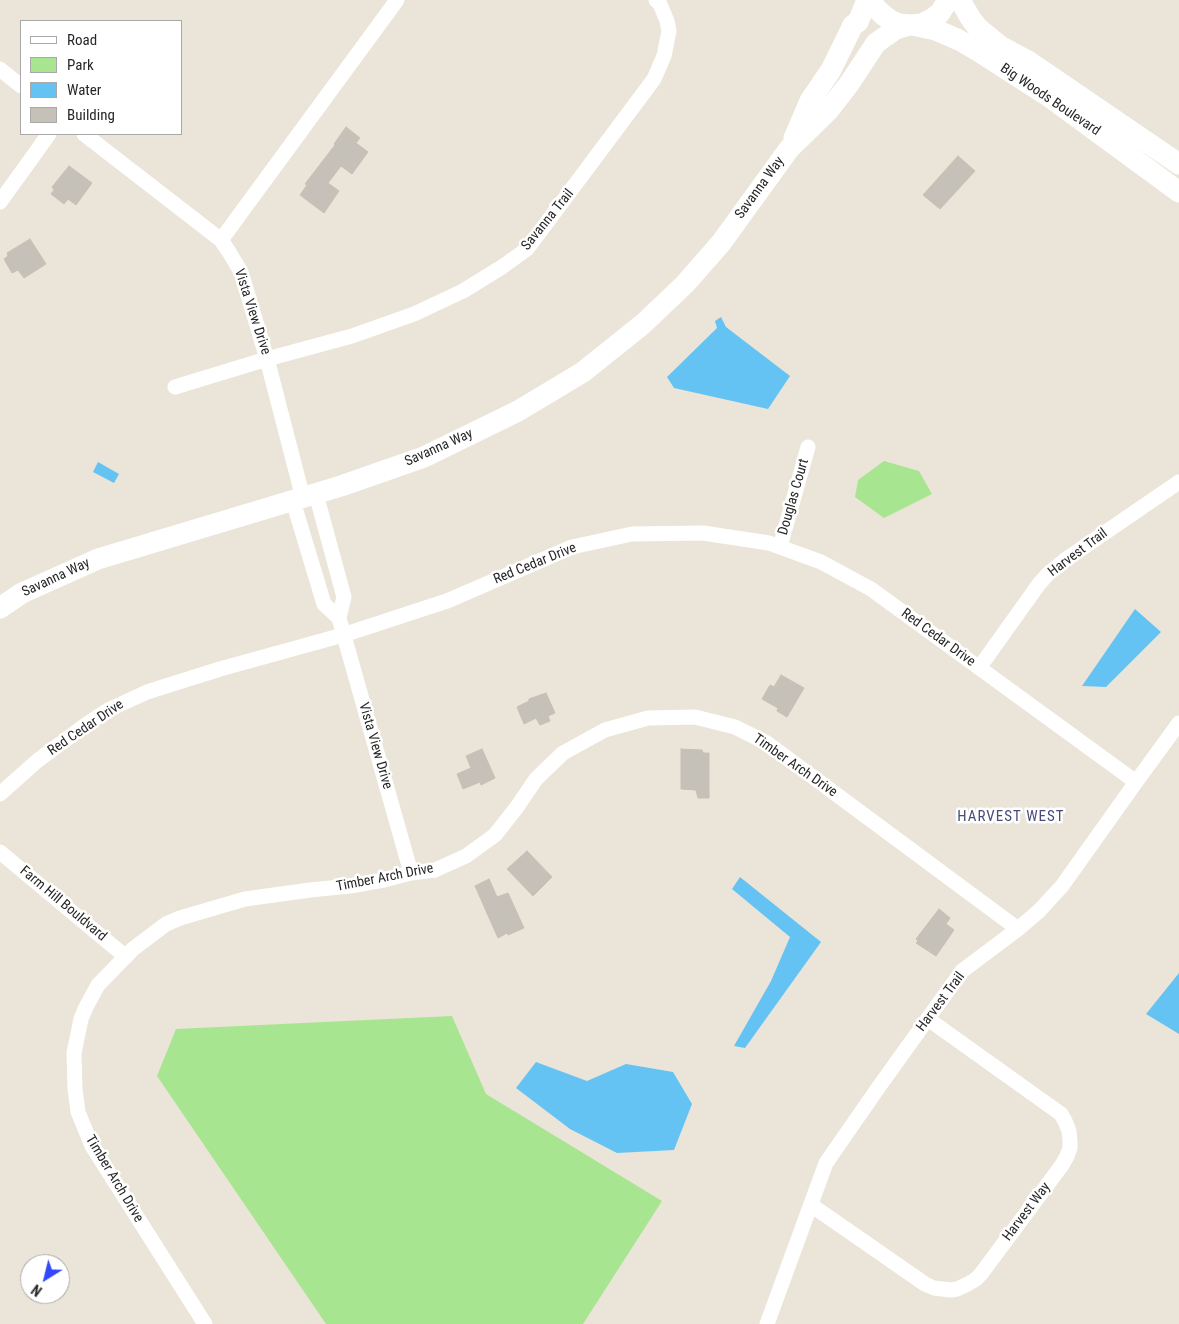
<!DOCTYPE html>
<style>
body{margin:0}
#map{position:relative;width:1179px;height:1324px;overflow:hidden;background:#ebe4d8;font-family:"Roboto Condensed",sans-serif}
canvas{display:block}
.legend{position:absolute;left:20px;top:20px;width:162px;height:115px;box-sizing:border-box;background:#fff;border:1px solid #a9a9a9;margin:0;padding:6px 9px;list-style:none;font-size:15px;color:#272727}
.legend li{display:flex;align-items:center;gap:10px;height:25px}
.legend b{width:25px;border:1px solid #a9a9a9}
.north{position:absolute;left:20px;top:1254px;width:50px;height:50px;box-sizing:border-box;background:#fff;border:1px solid #a9a9a9;border-radius:50%;rotate:216deg;font-size:14px;font-weight:700;line-height:20px;text-align:center;color:#272727}
.north::after{content:'';display:block;margin:auto;width:18px;height:22px;background:#3148ff;clip-path:polygon(50% 0,100% 100%,50% 72%,0 100%)}
</style>
<div id="map">
<canvas width="1179" height="1324"></canvas>
<ul class="legend">
<li><b style="height:6px;background:#fff"></b>Road</li>
<li><b style="height:14px;background:#a8e591"></b>Park</li>
<li><b style="height:14px;background:#65c3f3"></b>Water</li>
<li><b style="height:14px;background:#c6c1b8"></b>Building</li>
</ul>
<div class="north">N</div>
</div>
<script>
const ctx = document.querySelector('canvas').getContext('2d');
ctx.lineJoin = 'round';
function fill(path, color) {
  ctx.fillStyle = color;
  ctx.fill(path, 'evenodd');
}
function poly(rows) {
  const path = new Path2D();
  for (const r of rows) {
    path.moveTo(r[0], r[1]);
    for (let i = 2; i < r.length; i += 2) path.lineTo(r[i], r[i + 1]);
  }
  return path;
}
function stroke(path, color, width, dash) {
  ctx.strokeStyle = color;
  ctx.lineWidth = width;
  ctx.lineCap = dash ? 'butt' : 'round';
  ctx.setLineDash(dash || []);
  ctx.stroke(path);
}
function drawText(font, color, halo, rows, align = 'center') {
  ctx.font = font + ' "Roboto Condensed",sans-serif';
  ctx.lineWidth = 5;
  ctx.setLineDash([]);
  ctx.textBaseline = 'middle';
  ctx.strokeStyle = halo;
  ctx.fillStyle = color;
  for (const [text, x, y, turn = 0] of rows) {
    ctx.save();
    ctx.translate(x, y);
    ctx.rotate((+turn || 0) * Math.PI / 180);
    ctx.textAlign = isNaN(turn) ? turn : align;
    if (halo) ctx.strokeText(text, 0, 0);
    ctx.fillText(text, 0, 0);
    ctx.restore();
  }
}
const green = poly([
 [884,461,919,471,932,494,884,518,855,497,858,480],
 [452,1016,486,1094,662,1201,583,1324,326,1324,157,1076,176,1029]
]);
const water = poly([
 [721,317,726,327,790,376,768,409,674,388,667,377,717,328,715,321],
 [98,462,119,474,114,483,93,472],
 [1135,609,1161,632,1106,687,1082,686],
 [740,877,821,942,745,1048,734,1046,771,981,790,937,732,889],
 [1179,973,1179,1034,1146,1014],
 [536,1062,587,1081,626,1064,673,1072,692,1104,674,1150,617,1153,570,1129,516,1088]
]);
const building = poly([
 [346,127,360,138,356,143,368,152,352,174,341,166,328,183,339,191,324,213,300,195,307,185,305,184,335,145,334,144,346,127],
 [958,156,975,171,940,209,923,195,958,156],
 [69,166,92,183,76,205,68,199,64,204,51,194,54,190,52,187,69,166],
 [30,239,46,264,24,278,18,270,12,273,4,259,8,256,7,253,30,239],
 [781,675,804,688,787,717,777,711,778,708,762,699,770,685,774,687,781,675],
 [546,693,555,713,548,716,550,721,540,725,536,718,524,724,517,707,529,701,529,699,546,693],
 [482,749,495,778,481,785,480,782,463,789,457,774,471,768,466,756,482,749],
 [681,749,702,750,703,753,709,753,709,798,698,798,696,790,681,789,681,749],
 [527,851,552,877,533,896,507,869,527,851],
 [489,879,497,897,508,893,524,928,508,935,507,933,498,938,475,886,489,879],
 [939,909,950,918,946,924,954,930,936,956,916,943,918,941,916,939,939,909]
]);
const street = poly([
 [0,69,21,86],
 [84,134,221,240,229,252,241,272,267,359,303,498],
 [0,202,49,134],
 [221,240,397,0],
 [175,387,267,359,352,336,414,314,463,291,502,267,527,249,654,79,664,56,669,31,667,21,660,4,656,0],
 [316,494,344,597,339,618],
 [293,501,324,604,339,618,411,873],
 [780,547,808,447],
 [979,668,1039,584,1048,574,1065,560,1179,482],
 [0,794,37,761,84,726,108,710,147,692,220,669,343,635,447,601,572,547,632,534,703,533,769,543,821,562,871,589,1136,782],
 [0,852,126,957],
 [811,1205,925,1284,934,1288,951,1290,957,1289,968,1284,976,1279,981,1274,1062,1165,1067,1156,1070,1148,1070,1141,1069,1131,1065,1121,1061,1114,928,1019],
 [205,1324,92,1146,78,1112,75,1089,74,1053,81,1019,86,1007,98,985,133,949,166,924,180,918,245,899,310,890,350,886,384,880,411,873,435,870,466,856,495,835,517,807,536,779,563,753,605,730,648,718,695,717,735,727,767,743,1018,929],
 [767,1324,826,1163,878,1088,962,971,1018,929,1039,911,1062,886,1136,782,1179,723]
]);
const secondary = poly([
 [872,0,875,7,882,14,890,20,899,24,910,25,922,24,932,19,940,13,948,0],
 [960,0,971,19,978,28,1000,46,1028,61,1179,164],
 [912,25,936,30,959,40,978,51,1051,98,1179,192],
 [794,138,810,101,831,70,853,25,858,22,867,0],
 [0,608,22,593,98,559,341,486,424,457,518,411,583,372,643,324,685,284,721,243,789,149,828,111,849,84,876,43,896,29,909,25]
]);
const streetNames = [
 ["Big Woods Boulevard",1050,100,34],
 ["Savanna Way",760,188,-54],
 ["Savanna Trail",548,220,-51],
 ["Vista View Drive",252,312,72],
 ["Savanna Way",439,448,-24],
 ["Douglas Court",794,497,-74],
 ["Harvest Trail",1078,553,-37],
 ["Red Cedar Drive",535,564,-22],
 ["Savanna Way",56,578,-25],
 ["Red Cedar Drive",938,638,36],
 ["Red Cedar Drive",86,728,-34],
 ["Vista View Drive",375,746,74],
 ["Timber Arch Drive",795,766,35],
 ["Timber Arch Drive",385,878,-11],
 ["Farm Hill Bouldvard",63,904,40],
 ["Harvest Trail",941,1002,-53],
 ["Timber Arch Drive",114,1179,59],
 ["Harvest Way",1027,1212,-53]
];
const neighbourhoodNames = [
 ["HARVEST WEST",1011,817]
];
fill(green, '#a8e591');
fill(water, '#65c3f3');
fill(building, '#c6c1b8');
stroke(building, '#c6c0b2', 1);
stroke(street, '#fff', 15);
stroke(secondary, '#fff', 21);
drawText('14px', '#272727', '#fff', streetNames);
ctx.letterSpacing = '1px';
drawText('15px', '#474c79', '#fff', neighbourhoodNames);
ctx.letterSpacing = '0px';
</script>
